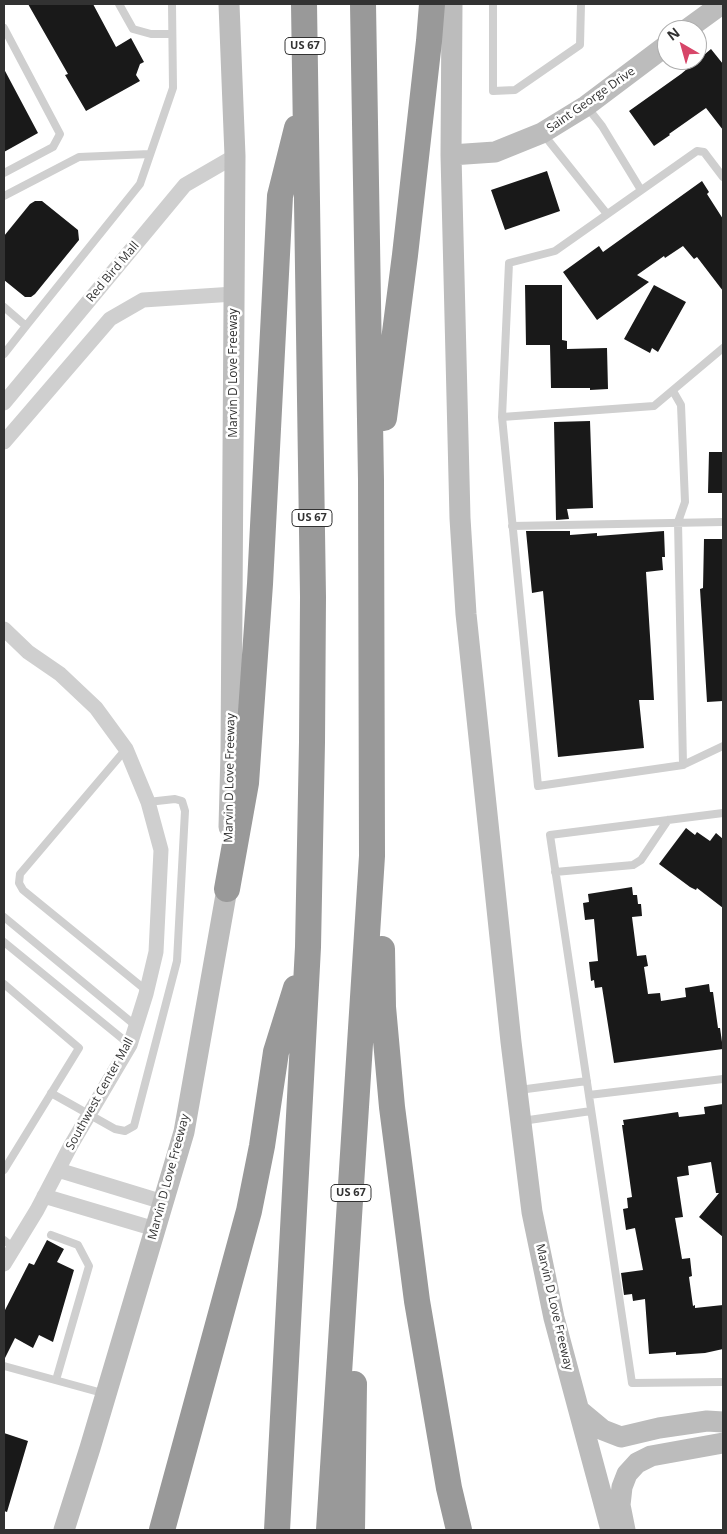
<!DOCTYPE html>
<style>
body{margin:0}
#map{position:relative;width:727px;height:1534px;overflow:hidden;background:#fff;font-family:"Open Sans",sans-serif}
canvas{display:block}
.frame{position:absolute;inset:0;border:5px solid #323232;pointer-events:none}
.north{position:absolute;left:657px;top:20px;width:50px;height:50px;box-sizing:border-box;background:#fff;border:1px solid #adadad;border-radius:50%;rotate:322deg;font-size:14px;font-weight:700;line-height:20px;text-align:center;color:#323232}
.north::after{content:'';display:block;margin:auto;width:18px;height:22px;background:#d74669;clip-path:polygon(50% 0,100% 100%,50% 72%,0 100%)}
</style>
<div id="map">
<canvas width="727" height="1534"></canvas>
<div class="frame"></div>
<div class="north">N</div>
</div>
<script>
const ctx = document.querySelector('canvas').getContext('2d');
ctx.lineJoin = 'round';
function fill(path, color) {
  ctx.fillStyle = color;
  ctx.fill(path, 'evenodd');
}
function poly(rows) {
  const path = new Path2D();
  for (const r of rows) {
    path.moveTo(r[0], r[1]);
    for (let i = 2; i < r.length; i += 2) path.lineTo(r[i], r[i + 1]);
  }
  return path;
}
function stroke(path, color, width, dash) {
  ctx.strokeStyle = color;
  ctx.lineWidth = width;
  ctx.lineCap = dash ? 'butt' : 'round';
  ctx.setLineDash(dash || []);
  ctx.stroke(path);
}
function drawText(font, color, halo, rows, align = 'center') {
  ctx.font = font + ' "Open Sans",sans-serif';
  ctx.lineWidth = 5;
  ctx.setLineDash([]);
  ctx.textBaseline = 'middle';
  ctx.strokeStyle = halo;
  ctx.fillStyle = color;
  for (const [text, x, y, turn = 0] of rows) {
    ctx.save();
    ctx.translate(x, y);
    ctx.rotate((+turn || 0) * Math.PI / 180);
    ctx.textAlign = isNaN(turn) ? turn : align;
    if (halo) ctx.strokeText(text, 0, 0);
    ctx.fillText(text, 0, 0);
    ctx.restore();
  }
}
const building = poly([
 [28,4,93,4,116,47,131,38,144,62,140,64,136,75,140,81,86,111,65,75,68,74],
 [711,49,723,64,723,130,706,108,669,134,670,135,654,146,629,111,681,74],
 [4,69,38,133,4,152],
 [547,171,560,211,505,230,491,190],
 [702,181,709,192,707,194,723,219,723,291,697,257,694,259,683,246,665,258,664,256,637,275,649,282,597,320,563,272,599,246,603,252],
 [35,201,42,201,78,230,79,240,35,294,31,297,25,297,4,280,4,236,30,204],
 [525,285,562,285,562,340,567,341,567,349,607,348,608,389,590,390,590,388,551,388,550,345,526,345],
 [654,285,686,302,658,352,652,348,650,353,624,339],
 [590,421,593,508,567,509,569,519,556,520,554,422],
 [709,452,723,452,723,493,708,493],
 [526,531,570,531,570,535,597,533,597,536,664,531,665,557,662,557,663,570,646,572,654,700,639,700,644,748,558,757,543,591,532,593],
 [704,539,723,539,723,701,707,702,700,589,703,588],
 [686,828,695,835,697,832,710,841,716,833,723,839,723,908,697,888,696,890,690,887,659,864],
 [632,887,633,895,637,895,638,904,641,904,642,916,632,917,637,956,646,955,648,966,644,967,648,994,660,993,661,1001,686,997,685,988,709,984,710,992,713,992,718,1028,720,1028,723,1049,614,1063,602,987,595,988,594,980,591,981,589,962,598,961,594,919,585,920,583,903,589,902,588,894],
 [723,1104,723,1237,699,1217,719,1193,716,1193,711,1162,688,1166,689,1175,677,1177,683,1217,675,1218,682,1259,690,1258,692,1276,689,1277,693,1306,695,1305,695,1308,723,1305,723,1349,705,1353,676,1355,676,1352,649,1354,645,1299,633,1301,632,1294,624,1295,621,1273,643,1270,635,1228,626,1230,623,1209,628,1208,627,1198,632,1197,622,1125,624,1125,623,1120,678,1112,679,1117,705,1114,704,1107],
 [47,1240,64,1249,57,1262,74,1270,53,1342,39,1335,33,1348,15,1338,4,1360,4,1312,29,1263,34,1265],
 [4,1433,28,1441,7,1512,4,1511]
]);
const lane = poly([
 [119,4,133,29,151,34,172,34],
 [493,4,493,91,515,90,580,45,581,4],
 [4,28,60,134,53,147,4,173],
 [587,107,602,126,641,190],
 [544,135,607,214],
 [723,177,704,152,697,151,555,251,509,263,502,417,538,786,683,765,723,746],
 [4,196,79,157,150,154],
 [4,307,26,326,140,184,173,88,172,4],
 [4,354,26,326],
 [673,391,681,405,685,502,678,522,683,765],
 [502,417,654,406,723,348],
 [512,526,723,522],
 [126,749,20,874,19,883,23,890,147,991],
 [723,813,550,835,632,1383,723,1382],
 [555,872,633,865,641,860,668,820],
 [4,917,136,1026],
 [4,942,130,1045],
 [4,984,79,1048,4,1170],
 [519,1090,587,1081],
 [51,1093,115,1129,125,1131,134,1126,177,961,185,811,182,801,175,799,148,802],
 [589,1095,723,1079],
 [522,1121,591,1111],
 [51,1235,78,1245,89,1266,56,1380],
 [4,1240,14,1248],
 [4,1366,106,1394]
]);
const street = poly([
 [4,403,185,185,235,156],
 [4,442,110,319,143,300,234,294],
 [4,629,28,652,60,674,96,708,126,749,148,802,161,850,156,952,146,994,130,1045,71,1145,37,1210,4,1264],
 [58,1170,163,1202],
 [44,1196,155,1229]
]);
const secondary = poly([
 [229,4,235,156,231,752,229,827],
 [452,4,451,155,460,518,466,614,511,1042,532,1212,554,1318,611,1530],
 [686,30,719,6],
 [451,155,495,152,542,133,586,106,667,45],
 [579,1410,603,1430,621,1437,659,1428,707,1421,723,1422],
 [64,1530,90,1448,184,1132,227,889,228,875],
 [625,1530,620,1505,622,1487,627,1474,637,1463,651,1456,723,1443]
]);
const highway = poly([
 [384,418,405,255,429,41,432,4],
 [227,889,246,783,260,584,280,196,297,128],
 [382,949,383,1007,392,1107,417,1301,449,1488,459,1530],
 [162,1530,249,1211,262,1146,276,1052,296,988],
 [277,1530,308,947,312,742,313,597,304,4],
 [329,1530,372,856,371,480,363,4],
 [352,1530,354,1384]
]);
const shields = [
 [305,46,40],
 [312,518,40],
 [351,1193,40]
];
const shieldNames = [
 ["US 67",305,46],
 ["US 67",312,518],
 ["US 67",351,1193]
];
const streetNames = [
 ["Saint George Drive",591,100,-35],
 ["Red Bird Mall",113,272,-50],
 ["Marvin D Love Freeway",234,373,-90],
 ["Marvin D Love Freeway",230,778,-89],
 ["Southwest Center Mall",100,1094,-61],
 ["Marvin D Love Freeway",169,1177,-75],
 ["Marvin D Love Freeway",554,1307,77]
];
fill(building, '#191919');
stroke(lane, '#cfcfcf', 8);
stroke(street, '#cfcfcf', 15);
stroke(secondary, '#bcbcbc', 21);
stroke(highway, '#999', 26);
for (const [x, y, w] of shields) {
  const box = new Path2D();
  box.roundRect(x - w / 2, y - 8.5, w, 17, 4);
  ctx.fillStyle = '#fff';
  ctx.fill(box);
  stroke(box, '#323232', 1);
}
drawText('bold 11px', '#323232', null, shieldNames);
drawText('12px', '#323232', '#fff', streetNames);
</script>
